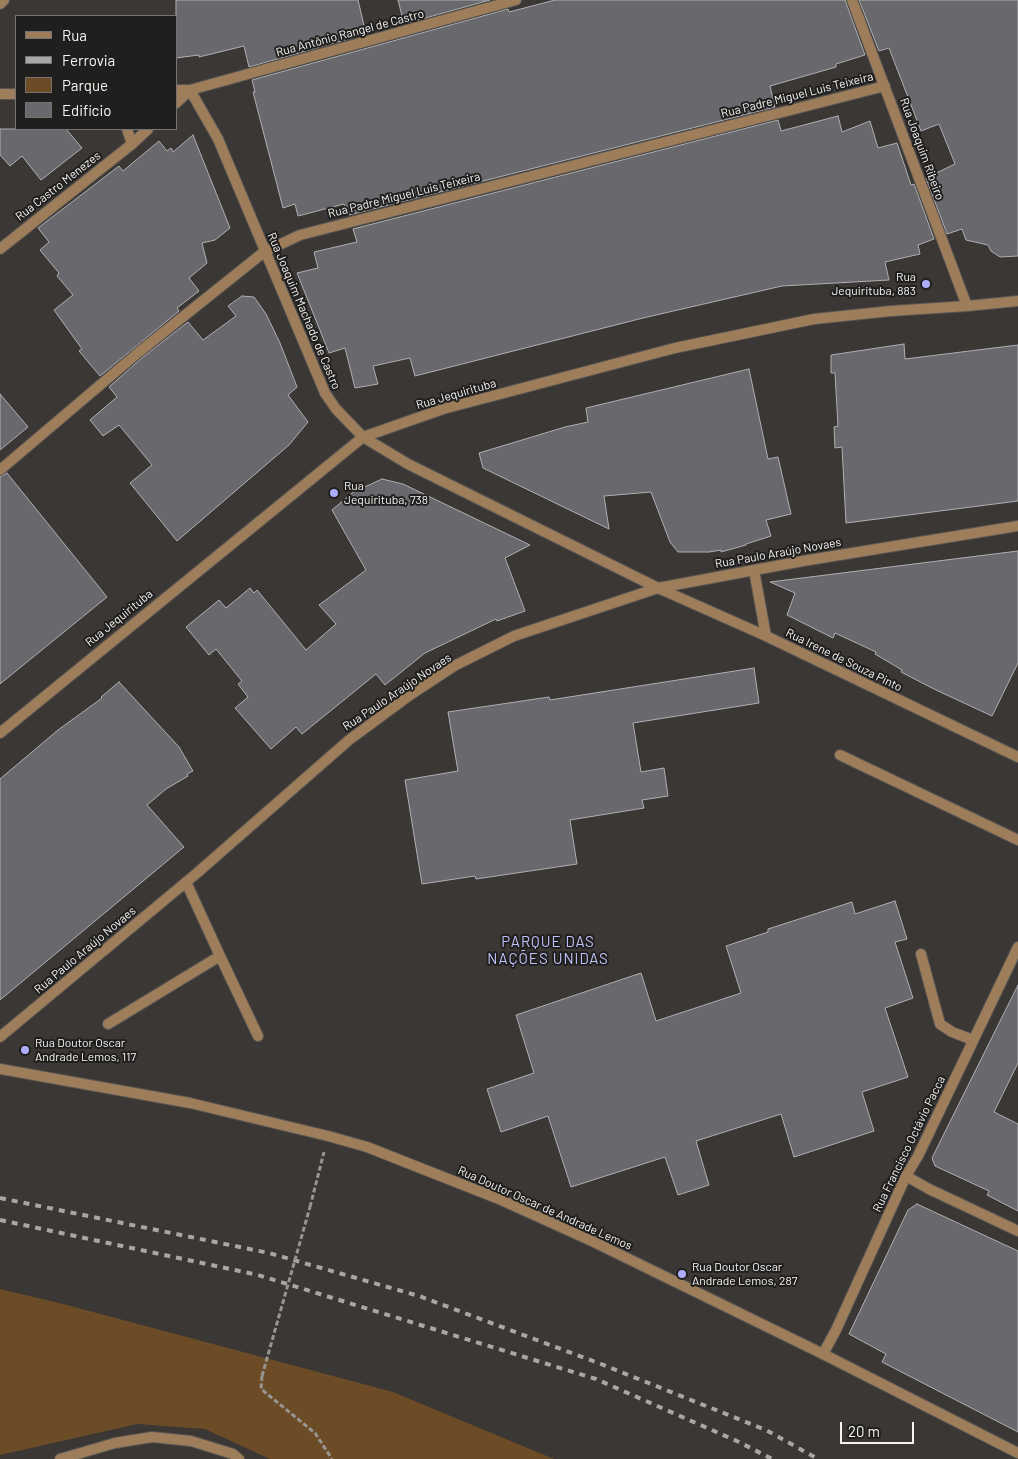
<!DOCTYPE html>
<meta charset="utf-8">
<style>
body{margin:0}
#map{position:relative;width:1018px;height:1459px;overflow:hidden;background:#3a3735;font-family:Barlow,sans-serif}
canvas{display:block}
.legend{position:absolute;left:15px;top:15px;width:162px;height:115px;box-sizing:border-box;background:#201f1e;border:1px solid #757472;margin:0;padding:6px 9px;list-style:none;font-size:15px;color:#f4f3f1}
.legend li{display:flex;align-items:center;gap:10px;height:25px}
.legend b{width:25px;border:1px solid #757472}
.scale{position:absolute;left:840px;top:1422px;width:74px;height:22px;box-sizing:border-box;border:2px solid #f4f3f1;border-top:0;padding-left:6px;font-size:15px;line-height:18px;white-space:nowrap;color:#f4f3f1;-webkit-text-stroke:4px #201f1e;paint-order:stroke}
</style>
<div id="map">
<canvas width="1018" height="1459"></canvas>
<ul class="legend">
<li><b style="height:6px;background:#9e7e5a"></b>Rua</li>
<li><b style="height:6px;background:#a9a7a5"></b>Ferrovia</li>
<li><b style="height:14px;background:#6b4c26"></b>Parque</li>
<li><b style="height:14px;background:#69696d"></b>Edifício</li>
</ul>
<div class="scale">20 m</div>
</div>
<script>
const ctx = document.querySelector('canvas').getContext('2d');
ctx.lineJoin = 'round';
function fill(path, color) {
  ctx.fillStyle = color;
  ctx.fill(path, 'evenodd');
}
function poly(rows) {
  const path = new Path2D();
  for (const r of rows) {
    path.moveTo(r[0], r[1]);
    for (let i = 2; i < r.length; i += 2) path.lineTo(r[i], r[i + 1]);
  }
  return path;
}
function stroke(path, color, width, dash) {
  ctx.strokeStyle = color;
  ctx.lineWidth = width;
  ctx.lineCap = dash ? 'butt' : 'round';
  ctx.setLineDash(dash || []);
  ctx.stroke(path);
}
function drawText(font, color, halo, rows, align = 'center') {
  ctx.font = font + ' Barlow,sans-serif';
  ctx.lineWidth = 4;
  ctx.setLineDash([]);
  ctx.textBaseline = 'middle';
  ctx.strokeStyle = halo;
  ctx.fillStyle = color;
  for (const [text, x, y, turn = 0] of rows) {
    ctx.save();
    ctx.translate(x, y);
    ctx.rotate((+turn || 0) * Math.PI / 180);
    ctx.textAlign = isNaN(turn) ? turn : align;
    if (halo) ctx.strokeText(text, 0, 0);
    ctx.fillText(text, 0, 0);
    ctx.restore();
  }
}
const green = poly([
 [0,1289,63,1304,393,1392,554,1459,270,1459,205,1429,137,1424,0,1455]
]);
const building = poly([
 [176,0,358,0,366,34,249,67,244,46,199,57,199,55,176,58,176,0],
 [398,0,490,0,404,24,398,0],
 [555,0,845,0,865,55,836,64,836,67,770,86,775,107,349,215,347,206,345,207,344,204,298,216,295,204,283,208,253,92,255,92,252,80,508,9,509,12,555,0],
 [859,0,1018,0,1018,256,1000,257,991,251,988,245,966,240,962,229,947,234,926,178,955,164,939,124,921,131,889,48,879,51,859,0],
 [838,116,842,132,870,121,878,148,897,143,911,185,914,184,934,239,918,245,920,254,885,262,889,280,782,286,643,318,415,376,410,358,373,366,378,384,355,388,345,348,329,353,297,273,318,268,314,252,357,242,353,229,778,120,781,131,838,116],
 [0,129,66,129,82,148,41,180,22,156,10,166,0,155,0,129],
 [193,135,230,228,215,240,202,243,207,263,189,278,199,291,177,308,179,311,100,376,79,351,82,349,54,310,73,295,57,276,59,273,40,250,49,242,38,228,119,166,123,171,159,141,167,151,171,148,173,152,193,135],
 [242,296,254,297,266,314,280,343,297,387,288,395,308,422,289,445,177,541,130,483,152,465,119,425,103,436,90,420,117,397,109,387,143,357,188,322,203,340,236,316,228,306,242,296],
 [904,344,905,359,1018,345,1018,501,846,523,842,447,835,448,834,427,838,426,835,373,831,373,831,355,904,344],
 [749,369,768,459,778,457,791,514,766,520,771,536,746,544,746,545,721,552,721,550,709,552,678,552,670,542,651,492,604,496,609,529,483,468,479,453,565,427,588,422,586,408,749,369],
 [0,394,28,427,0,450,0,394],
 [7,473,107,597,0,684,0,477,7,473],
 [382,479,403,484,530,545,505,558,525,611,497,621,496,619,425,653,385,685,376,674,302,734,296,727,271,749,235,708,248,697,238,684,242,681,216,649,209,655,186,627,219,600,226,608,250,588,254,593,257,590,306,650,336,624,319,605,366,570,332,510,358,488,367,486,382,479],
 [1018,551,1018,663,992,716,936,690,901,672,902,670,875,654,876,652,835,633,833,638,787,615,795,593,770,582,1018,551],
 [754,668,759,703,633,723,641,772,664,768,668,796,642,800,644,808,570,820,577,864,476,879,475,876,422,884,405,780,458,771,448,712,549,697,550,700,754,668],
 [119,682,179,747,193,771,187,774,188,776,166,789,147,805,184,847,0,1000,0,779,58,730,102,698,101,697,119,682],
 [895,901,907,939,895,942,913,998,885,1008,908,1077,862,1092,874,1131,794,1157,781,1114,696,1141,709,1185,678,1195,665,1157,571,1187,548,1116,501,1132,487,1089,534,1073,516,1015,641,973,656,1021,741,993,726,946,768,932,768,929,852,902,855,914,895,901],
 [1018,985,1018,1063,994,1112,1018,1124,1018,1211,987,1195,989,1191,935,1166,932,1158,1018,985],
 [917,1204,1018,1251,1018,1432,882,1362,886,1354,849,1334,908,1210,917,1204]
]);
const path = poly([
 [310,1207,324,1152],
 [262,1376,261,1389,315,1433,332,1459]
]);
const service = poly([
 [840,755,1018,840],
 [921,954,940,1024,952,1032,973,1040],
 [220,956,258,1036],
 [108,1024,220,956,186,882]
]);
const minor = poly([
 [852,0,967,306],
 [0,4,4,0],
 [176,90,190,90,218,139,325,393,336,409,363,437,408,464,658,588,766,636,1018,757],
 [0,94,16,94],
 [176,103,190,90,516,0],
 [127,129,132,144],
 [0,249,132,144,148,129],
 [0,470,139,352,264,252,300,235,885,86],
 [754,570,766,636],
 [0,1037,197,873,349,740,410,695,454,666,514,636,658,588,803,561,1018,526],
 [906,1176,929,1189,1018,1231],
 [823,1354,836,1330,906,1176,918,1156,1018,947],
 [60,1459,115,1443,152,1437,191,1441,233,1454,239,1459]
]);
const tertiary = poly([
 [0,733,363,437,443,409,675,348,814,319,891,311,967,306,1018,301],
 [0,1069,190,1103,328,1136,367,1147,499,1199,594,1242,823,1354,1018,1453]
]);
const rail = poly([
 [0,1198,269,1253,419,1296,601,1364,766,1430,818,1459],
 [0,1220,258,1275,596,1379,739,1442,772,1459]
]);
const pathBridge = poly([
 [262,1376,310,1207]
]);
const markers = [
 [926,284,5,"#adaefb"],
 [334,493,5,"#adaefb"],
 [25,1050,5,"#adaefb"],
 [682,1274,5,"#adaefb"]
];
const streetNames = [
 ["Rua Antônio Rangel de Castro",350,33,-15],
 ["Rua Padre Miguel Luis Teixeira",797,95,-14],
 ["Rua Joaquim Ribeiro",922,149,70],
 ["Rua Castro Menezes",58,186,-38],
 ["Rua Padre Miguel Luis Teixeira",404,195,-14],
 ["Rua Joaquim Machado de Castro",304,311,67],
 ["Rua Jequirituba",456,394,-16],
 ["Rua Paulo Araújo Novaes",778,553,-10],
 ["Rua Jequirituba",119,618,-39],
 ["Rua Irene de Souza Pinto",844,660,26],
 ["Rua Paulo Araújo Novaes",397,692,-34],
 ["Rua Paulo Araújo Novaes",85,950,-40],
 ["Rua Francisco Octávio Pacca",909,1144,-64],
 ["Rua Doutor Oscar de Andrade Lemos",545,1208,24]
];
const poiNames = [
 ["Rua",916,277,"right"],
 ["Jequirituba, 883",916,291,"right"],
 ["Rua",344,486],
 ["Jequirituba, 738",344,500],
 ["Rua Doutor Oscar",35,1043],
 ["Andrade Lemos, 117",35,1057],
 ["Rua Doutor Oscar",692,1267],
 ["Andrade Lemos, 287",692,1281]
];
const quarterNames = [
 ["PARQUE DAS",548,942],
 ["NAÇÕES UNIDAS",548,959]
];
fill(green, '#6b4c26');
fill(building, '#69696d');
stroke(building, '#b0b0b4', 1);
stroke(service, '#585553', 12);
stroke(minor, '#585553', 12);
stroke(tertiary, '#585553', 12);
stroke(path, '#979593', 3, [5, 2.5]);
stroke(service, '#9e7e5a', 10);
stroke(minor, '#9e7e5a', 10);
stroke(tertiary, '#9e7e5a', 10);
stroke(rail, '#a9a7a5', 4, [6, 6]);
stroke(pathBridge, '#979593', 3, [5, 2.5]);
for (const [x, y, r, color] of markers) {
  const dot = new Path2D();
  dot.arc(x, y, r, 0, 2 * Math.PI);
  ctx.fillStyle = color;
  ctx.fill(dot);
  stroke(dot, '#201f1e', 2);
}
drawText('12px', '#f4f3f1', '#201f1e', streetNames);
drawText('12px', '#f4f3f1', '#201f1e', poiNames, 'left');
ctx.letterSpacing = '1px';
drawText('15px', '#c0c2fb', '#201f1e', quarterNames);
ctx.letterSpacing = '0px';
</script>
